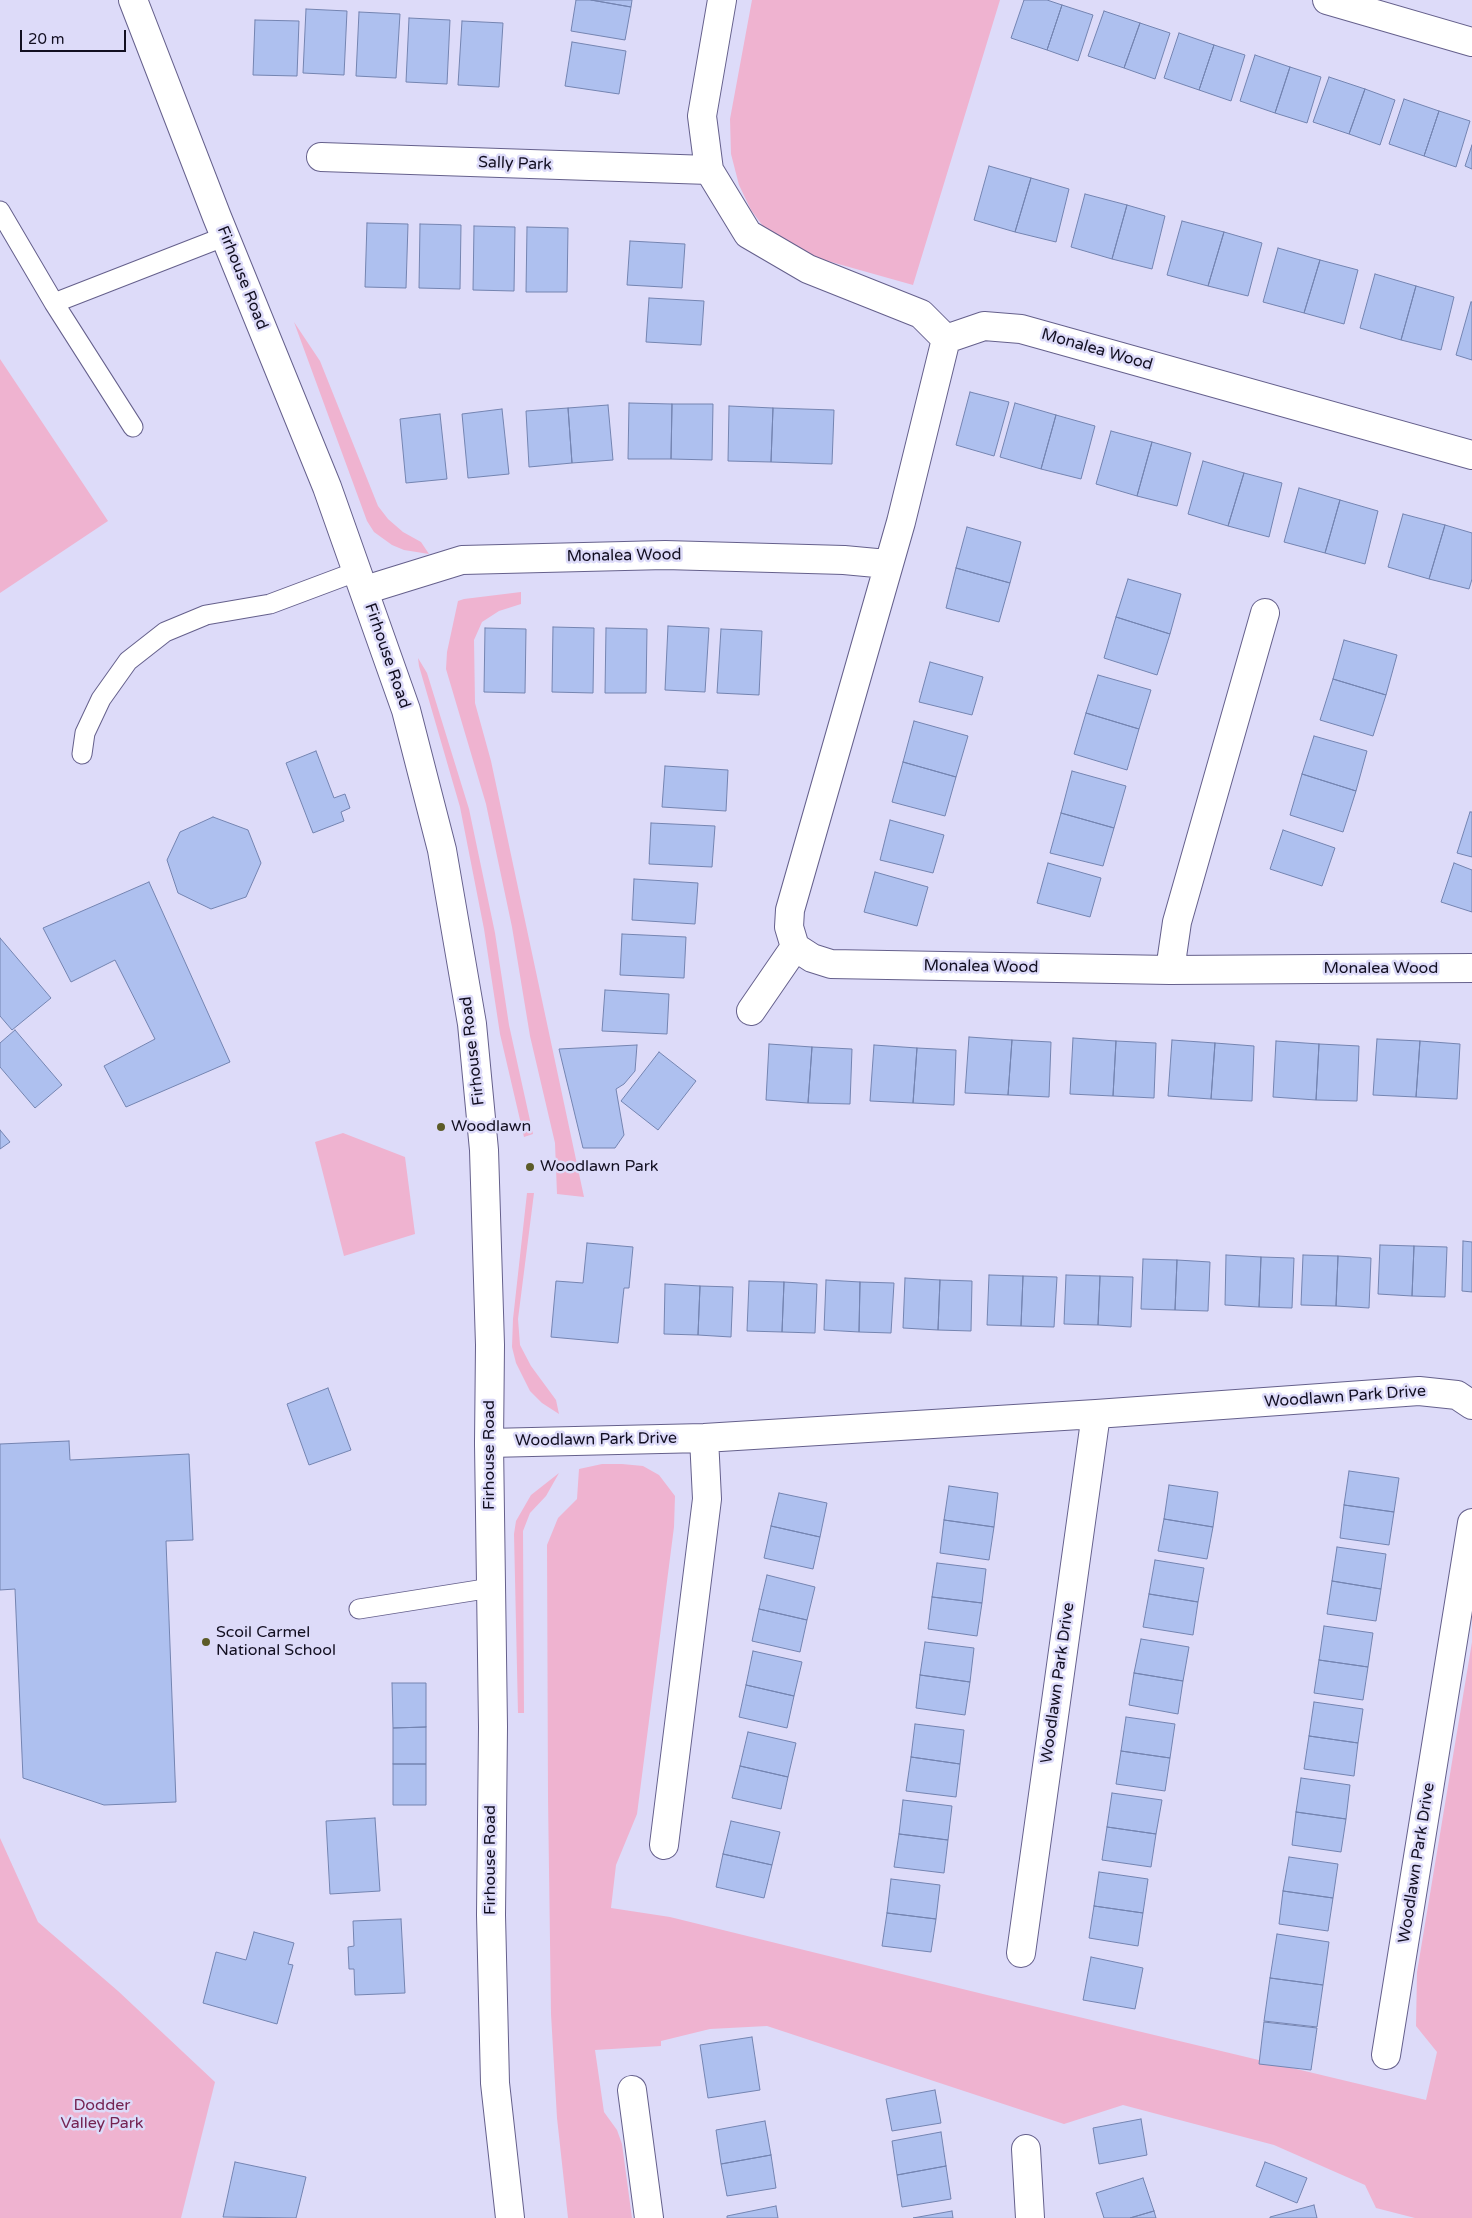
<!DOCTYPE html>
<style>
body{margin:0}
#map{position:relative;width:1472px;height:2218px;overflow:hidden;background:#dddbf9;font-family:"Varela Round",sans-serif}
canvas{display:block}
.scale{position:absolute;left:20px;top:30px;width:106px;height:22px;box-sizing:border-box;border:2px solid #120f21;border-top:0;padding-left:6px;font-size:15px;line-height:18px;white-space:nowrap;color:#120f21;-webkit-text-stroke:4px #dddbf9;paint-order:stroke}
</style>
<div id="map">
<canvas width="1472" height="2218"></canvas>
<div class="scale">20 m</div>
</div>
<script>
const ctx = document.querySelector('canvas').getContext('2d');
ctx.lineJoin = 'round';
function fill(path, color) {
  ctx.fillStyle = color;
  ctx.fill(path, 'evenodd');
}
function poly(rows) {
  const path = new Path2D();
  for (const r of rows) {
    path.moveTo(r[0], r[1]);
    for (let i = 2; i < r.length; i += 2) path.lineTo(r[i], r[i + 1]);
  }
  return path;
}
function stroke(path, color, width, dash) {
  ctx.strokeStyle = color;
  ctx.lineWidth = width;
  ctx.lineCap = dash ? 'butt' : 'round';
  ctx.setLineDash(dash || []);
  ctx.stroke(path);
}
function drawText(font, color, halo, rows, align = 'center') {
  ctx.font = font + ' "Varela Round",sans-serif';
  ctx.lineWidth = 5;
  ctx.setLineDash([]);
  ctx.textBaseline = 'middle';
  ctx.strokeStyle = halo;
  ctx.fillStyle = color;
  for (const [text, x, y, turn = 0] of rows) {
    ctx.save();
    ctx.translate(x, y);
    ctx.rotate((+turn || 0) * Math.PI / 180);
    ctx.textAlign = isNaN(turn) ? turn : align;
    if (halo) ctx.strokeText(text, 0, 0);
    ctx.fillText(text, 0, 0);
    ctx.restore();
  }
}
const green = poly([
 [752,0,1000,0,913,285,817,258,765,229,751,210,739,185,731,154,730,119],
 [294,322,320,361,378,506,388,519,403,532,421,542,429,554,404,550,392,545,374,532,367,521],
 [0,359,108,521,0,593],
 [521,592,521,604,499,611,482,622,474,640,475,703,491,761,584,1197,557,1194,555,1143,530,1036,512,927,486,804,446,669,447,652,458,601,464,599],
 [418,658,427,673,469,809,495,933,509,1025,533,1134,524,1137,500,1034,484,929,460,807,419,666],
 [343,1133,405,1157,415,1234,344,1256,315,1142],
 [527,1193,534,1193,518,1319,520,1345,531,1366,556,1400,559,1414,542,1403,530,1391,516,1363,512,1347,513,1319],
 [602,1464,622,1464,643,1466,659,1475,675,1496,674,1527,637,1814,616,1865,611,1908,670,1917,987,1995,1426,2100,1437,2052,1416,2026,1417,1972,1472,1642,1472,2218,1415,2218,1376,2208,1365,2185,1274,2145,1123,2105,1064,2124,767,2026,710,2029,661,2041,661,2046,595,2050,604,2112,617,2130,622,2144,632,2218,568,2218,557,2118,551,2014,548,1797,547,1545,558,1518,577,1499,579,1469],
 [559,1473,546,1496,530,1513,523,1531,524,1713,518,1713,514,1534,516,1521,531,1495],
 [0,1838,38,1922,118,1991,215,2082,181,2218,0,2218]
]);
const building = poly([
 [576,0,591,0,631,7,625,40,571,31,576,0],
 [591,0,632,0,631,7,591,0],
 [1024,0,1047,0,1062,5,1047,50,1011,38,1024,0],
 [1062,5,1093,15,1078,61,1047,50,1062,5],
 [306,9,347,11,344,75,303,73,306,9],
 [1104,11,1140,23,1124,68,1088,56,1104,11],
 [359,12,400,14,396,78,356,76,359,12],
 [409,18,450,20,447,84,406,82,409,18],
 [255,20,299,21,297,76,253,75,255,20],
 [462,21,503,23,499,87,458,85,462,21],
 [1140,23,1170,33,1155,79,1124,68,1140,23],
 [1179,33,1214,45,1199,90,1164,78,1179,33],
 [572,42,626,51,619,94,565,86,572,42],
 [1214,45,1245,55,1231,101,1199,90,1214,45],
 [1255,55,1290,67,1275,113,1240,101,1255,55],
 [1290,67,1321,77,1307,123,1275,113,1290,67],
 [1329,77,1365,89,1349,134,1313,122,1329,77],
 [1365,89,1395,100,1380,145,1349,134,1365,89],
 [1404,99,1439,111,1424,156,1389,144,1404,99],
 [1439,111,1470,121,1456,167,1424,156,1439,111],
 [1472,145,1472,169,1465,166,1472,145],
 [989,166,1031,178,1015,232,974,220,989,166],
 [1031,178,1069,189,1056,242,1015,232,1031,178],
 [1085,194,1127,205,1112,259,1071,247,1085,194],
 [1127,205,1165,216,1152,269,1112,259,1127,205],
 [1182,221,1224,232,1208,286,1167,275,1182,221],
 [367,223,408,224,406,288,365,287,367,223],
 [420,224,461,225,460,289,419,288,420,224],
 [474,226,515,227,514,291,473,290,474,226],
 [527,227,568,228,567,292,526,292,527,227],
 [1224,232,1262,243,1248,296,1208,286,1224,232],
 [630,241,685,244,682,288,627,285,630,241],
 [1278,248,1320,260,1304,313,1263,302,1278,248],
 [1320,260,1358,270,1344,324,1304,313,1320,260],
 [1375,274,1416,286,1401,340,1360,328,1375,274],
 [1416,286,1454,297,1441,350,1401,340,1416,286],
 [649,298,704,301,701,345,646,342,649,298],
 [1471,302,1472,302,1472,360,1456,355,1471,302],
 [970,392,1009,402,994,456,956,445,970,392],
 [629,403,672,404,671,459,628,459,629,403],
 [1015,403,1056,415,1041,469,1000,457,1015,403],
 [672,404,713,404,712,460,671,459,672,404],
 [608,405,613,460,572,463,568,408,608,405],
 [729,406,773,408,771,462,728,461,729,406],
 [568,408,572,463,529,467,526,411,568,408],
 [773,408,834,410,832,464,771,462,773,408],
 [502,409,509,474,468,478,462,414,502,409],
 [440,414,447,479,406,483,400,419,440,414],
 [1056,415,1095,426,1081,479,1041,469,1056,415],
 [1111,431,1152,442,1137,496,1096,484,1111,431],
 [1152,442,1191,453,1177,506,1137,496,1152,442],
 [1203,461,1244,473,1228,526,1188,514,1203,461],
 [1244,473,1282,483,1269,537,1228,526,1244,473],
 [1299,488,1340,500,1325,553,1284,542,1299,488],
 [1340,500,1378,511,1365,564,1325,553,1340,500],
 [1403,514,1445,525,1429,579,1388,567,1403,514],
 [1445,525,1472,533,1472,579,1469,589,1429,579,1445,525],
 [967,527,1021,542,1010,583,956,568,967,527],
 [956,568,1010,583,999,622,946,608,956,568],
 [1128,579,1181,594,1170,634,1116,617,1128,579],
 [1116,617,1170,634,1157,675,1104,658,1116,617],
 [668,626,709,628,705,692,665,690,668,626],
 [553,627,594,628,593,693,552,692,553,627],
 [485,628,526,629,525,693,484,692,485,628],
 [606,628,647,629,646,693,605,693,606,628],
 [721,629,762,631,759,695,717,693,721,629],
 [1344,640,1397,655,1386,695,1333,679,1344,640],
 [930,662,983,677,972,715,919,702,930,662],
 [1098,675,1151,690,1139,729,1086,713,1098,675],
 [1333,679,1386,695,1373,736,1320,720,1333,679],
 [1086,713,1139,729,1127,770,1074,754,1086,713],
 [914,721,968,736,956,777,903,762,914,721],
 [1314,736,1367,751,1356,791,1302,774,1314,736],
 [316,751,334,798,345,794,350,808,341,812,344,821,313,833,286,763,316,751],
 [903,762,956,777,945,816,892,802,903,762],
 [665,766,728,770,726,811,662,807,665,766],
 [1072,771,1126,786,1114,828,1061,813,1072,771],
 [1302,774,1356,791,1343,832,1290,815,1302,774],
 [1470,812,1472,812,1472,857,1457,853,1470,812],
 [1061,813,1114,828,1103,866,1050,853,1061,813],
 [213,817,248,830,261,863,246,897,211,909,178,893,167,860,180,832,213,817],
 [890,820,944,835,933,873,880,860,890,820],
 [651,823,715,826,712,867,649,864,651,823],
 [1283,830,1335,848,1322,886,1270,869,1283,830],
 [1048,863,1101,878,1090,917,1037,903,1048,863],
 [1454,863,1472,870,1472,912,1441,902,1454,863],
 [875,872,928,887,917,926,864,912,875,872],
 [634,879,698,883,695,924,632,920,634,879],
 [149,882,230,1062,126,1107,104,1066,155,1039,115,960,71,982,43,928,149,882],
 [622,934,686,937,684,978,620,975,622,934],
 [0,938,51,998,12,1030,0,1016,0,938],
 [605,990,669,994,667,1034,602,1031,605,990],
 [15,1030,62,1085,35,1108,0,1067,0,1043,15,1030],
 [969,1037,1012,1040,1008,1095,965,1093,969,1037],
 [1073,1038,1116,1041,1113,1096,1070,1094,1073,1038],
 [1377,1039,1420,1041,1416,1097,1373,1095,1377,1039],
 [1012,1040,1051,1042,1049,1097,1008,1095,1012,1040],
 [1172,1040,1215,1043,1211,1099,1168,1096,1172,1040],
 [1116,1041,1156,1043,1154,1098,1113,1096,1116,1041],
 [1276,1041,1319,1044,1316,1100,1273,1097,1276,1041],
 [1420,1041,1460,1044,1457,1099,1416,1097,1420,1041],
 [1215,1043,1254,1046,1252,1101,1211,1099,1215,1043],
 [769,1044,812,1047,808,1103,766,1100,769,1044],
 [1319,1044,1359,1046,1357,1101,1316,1100,1319,1044],
 [637,1045,635,1071,624,1084,616,1089,624,1135,615,1148,583,1148,559,1049,637,1045],
 [874,1045,917,1048,913,1103,870,1101,874,1045],
 [812,1047,852,1049,850,1104,808,1103,812,1047],
 [917,1048,956,1050,954,1105,913,1103,917,1048],
 [659,1052,696,1081,658,1130,621,1101,659,1052],
 [0,1130,10,1142,0,1149,0,1130],
 [1463,1241,1472,1242,1472,1292,1462,1291,1463,1241],
 [587,1243,633,1247,629,1288,624,1288,618,1343,551,1337,556,1281,583,1283,587,1243],
 [1380,1245,1414,1246,1412,1296,1378,1294,1380,1245],
 [1414,1246,1447,1247,1445,1297,1412,1296,1414,1246],
 [1226,1255,1261,1257,1259,1307,1225,1305,1226,1255],
 [1303,1255,1338,1256,1336,1306,1301,1305,1303,1255],
 [1338,1256,1371,1258,1369,1308,1336,1306,1338,1256],
 [1261,1257,1294,1258,1292,1308,1259,1307,1261,1257],
 [1143,1259,1177,1260,1175,1310,1141,1309,1143,1259],
 [1177,1260,1210,1262,1208,1311,1175,1310,1177,1260],
 [989,1275,1023,1276,1021,1326,987,1325,989,1275],
 [1066,1275,1100,1276,1098,1325,1064,1324,1066,1275],
 [1023,1276,1057,1277,1054,1327,1021,1326,1023,1276],
 [1100,1276,1133,1277,1131,1327,1098,1325,1100,1276],
 [905,1278,940,1280,938,1330,903,1328,905,1278],
 [826,1280,860,1282,859,1332,824,1330,826,1280],
 [940,1280,972,1281,971,1331,938,1330,940,1280],
 [749,1281,784,1282,782,1332,747,1331,749,1281],
 [784,1282,817,1284,815,1333,782,1332,784,1282],
 [860,1282,894,1283,891,1333,859,1332,860,1282],
 [665,1284,700,1286,698,1335,664,1334,665,1284],
 [700,1286,733,1287,731,1337,698,1335,700,1286],
 [328,1388,351,1450,309,1465,287,1404,328,1388],
 [69,1441,70,1460,189,1454,193,1540,166,1541,176,1802,104,1805,23,1778,15,1589,0,1590,0,1444,69,1441],
 [1349,1471,1399,1478,1394,1512,1344,1505,1349,1471],
 [1169,1485,1218,1492,1213,1527,1164,1519,1169,1485],
 [949,1486,998,1493,994,1527,944,1520,949,1486],
 [779,1493,827,1503,820,1537,771,1526,779,1493],
 [1344,1505,1394,1512,1389,1545,1340,1538,1344,1505],
 [1164,1519,1213,1527,1207,1559,1158,1551,1164,1519],
 [944,1520,994,1527,989,1560,940,1553,944,1520],
 [771,1526,820,1537,813,1569,764,1558,771,1526],
 [1337,1547,1386,1554,1381,1589,1332,1581,1337,1547],
 [1155,1560,1204,1568,1198,1602,1149,1594,1155,1560],
 [937,1563,986,1569,982,1603,932,1597,937,1563],
 [767,1575,815,1587,807,1620,759,1609,767,1575],
 [1332,1581,1381,1589,1376,1621,1327,1614,1332,1581],
 [1149,1594,1198,1602,1193,1635,1143,1627,1149,1594],
 [932,1597,982,1603,977,1636,928,1629,932,1597],
 [759,1609,807,1620,800,1652,752,1641,759,1609],
 [1324,1626,1373,1633,1368,1667,1319,1660,1324,1626],
 [1141,1639,1189,1647,1183,1681,1134,1673,1141,1639],
 [925,1642,974,1648,970,1682,920,1675,925,1642],
 [753,1651,802,1662,794,1696,746,1685,753,1651],
 [1319,1660,1368,1667,1363,1700,1314,1693,1319,1660],
 [1134,1673,1183,1681,1178,1714,1129,1705,1134,1673],
 [920,1675,970,1682,965,1715,916,1708,920,1675],
 [392,1683,426,1683,426,1727,393,1728,392,1683],
 [746,1685,794,1696,787,1728,739,1717,746,1685],
 [1314,1702,1363,1709,1358,1743,1309,1736,1314,1702],
 [1126,1717,1175,1724,1170,1758,1121,1751,1126,1717],
 [915,1724,964,1730,960,1764,911,1757,915,1724],
 [426,1727,426,1764,393,1764,393,1728,426,1727],
 [748,1732,796,1743,788,1777,740,1766,748,1732],
 [1309,1736,1358,1743,1354,1776,1304,1769,1309,1736],
 [1121,1751,1170,1758,1165,1791,1116,1784,1121,1751],
 [911,1757,960,1764,956,1797,906,1791,911,1757],
 [393,1764,426,1764,426,1805,393,1805,393,1764],
 [740,1766,788,1777,781,1809,732,1798,740,1766],
 [1301,1778,1350,1785,1346,1819,1296,1812,1301,1778],
 [1112,1793,1162,1800,1156,1834,1107,1827,1112,1793],
 [903,1800,952,1806,948,1840,899,1834,903,1800],
 [1296,1812,1346,1819,1341,1852,1292,1845,1296,1812],
 [375,1818,380,1891,330,1894,326,1821,375,1818],
 [731,1821,780,1832,772,1865,723,1854,731,1821],
 [1107,1827,1156,1834,1151,1867,1102,1860,1107,1827],
 [899,1834,948,1840,944,1873,894,1867,899,1834],
 [723,1854,772,1865,764,1898,716,1887,723,1854],
 [1289,1857,1338,1864,1333,1898,1283,1891,1289,1857],
 [1099,1872,1148,1879,1143,1913,1094,1906,1099,1872],
 [891,1879,940,1885,936,1919,887,1913,891,1879],
 [1283,1891,1333,1898,1328,1931,1279,1924,1283,1891],
 [1094,1906,1143,1913,1138,1946,1089,1938,1094,1906],
 [887,1913,936,1919,931,1952,882,1946,887,1913],
 [401,1919,405,1993,355,1995,354,1969,349,1969,348,1947,354,1946,353,1921,401,1919],
 [254,1932,294,1943,288,1964,293,1965,277,2024,203,2003,216,1952,246,1960,254,1932],
 [1277,1934,1329,1942,1323,1985,1270,1978,1277,1934],
 [1091,1957,1143,1968,1135,2009,1083,2000,1091,1957],
 [1270,1978,1323,1985,1317,2027,1264,2021,1270,1978],
 [1264,2022,1317,2028,1311,2070,1259,2064,1264,2022],
 [752,2037,760,2090,708,2098,700,2045,752,2037],
 [935,2090,941,2123,892,2131,886,2099,935,2090],
 [1141,2119,1147,2155,1099,2164,1093,2128,1141,2119],
 [765,2121,771,2155,721,2164,716,2130,765,2121],
 [941,2132,946,2166,897,2175,892,2141,941,2132],
 [771,2155,776,2188,727,2196,721,2164,771,2155],
 [235,2162,306,2177,296,2218,223,2217,235,2162],
 [1265,2162,1307,2178,1297,2203,1256,2186,1265,2162],
 [946,2166,951,2199,902,2207,897,2175,946,2166],
 [1143,2178,1154,2211,1130,2218,1104,2218,1096,2193,1143,2178],
 [1314,2205,1317,2218,1270,2218,1270,2217,1314,2205],
 [776,2206,778,2218,727,2218,727,2216,776,2206],
 [952,2211,953,2218,913,2218,952,2211],
 [1154,2211,1156,2218,1130,2218,1154,2211]
]);
const lane = poly([
 [0,211,54,303,226,236],
 [54,303,133,427],
 [82,754,85,733,101,699,128,661,165,632,206,615,270,604,358,571],
 [359,1609,491,1588]
]);
const street = poly([
 [722,0,702,116,709,170,748,234,808,269,921,314,946,339],
 [1327,0,1472,42],
 [321,157,709,170],
 [1472,455,1021,329,984,326,946,339,901,522,790,910,789,927,795,947,812,958,831,964,1170,970,1472,968],
 [365,590,462,560,665,555,844,560,887,564],
 [1170,970,1177,922,1265,613],
 [751,1011,795,947],
 [489,1443,704,1438,1096,1414,1419,1391,1457,1395,1472,1405],
 [664,1845,707,1499,704,1438],
 [1021,1953,1096,1414],
 [1386,2055,1472,1523],
 [632,2090,649,2218],
 [1026,2149,1030,2218]
]);
const secondary = poly([
 [133,0,217,217,327,487,406,710,442,850,472,1024,484,1150,490,1345,489,1443,493,1727,491,1915,495,2083,510,2218]
]);
const markers = [
 [441,1127,5,"#5c5b28"],
 [530,1167,5,"#5c5b28"],
 [206,1642,5,"#5c5b28"]
];
const streetNames = [
 ["Sally Park",515,164,2],
 ["Firhouse Road",242,278,68],
 ["Monalea Wood",1097,350,16],
 ["Monalea Wood",624,556,-1],
 ["Firhouse Road",387,656,71],
 ["Monalea Wood",981,967,1],
 ["Monalea Wood",1381,969],
 ["Firhouse Road",473,1051,-97],
 ["Woodlawn Park Drive",1345,1397,-4],
 ["Woodlawn Park Drive",596,1440,-1],
 ["Firhouse Road",490,1455,-90],
 ["Woodlawn Park Drive",1058,1683,-82],
 ["Firhouse Road",491,1860,-90],
 ["Woodlawn Park Drive",1417,1863,-81]
];
const poiNames = [
 ["Woodlawn",451,1127],
 ["Woodlawn Park",540,1167],
 ["Scoil Carmel",216,1633],
 ["National School",216,1651]
];
const parkNames = [
 ["Dodder",102,2106],
 ["Valley Park",102,2124]
];
fill(green, '#efb3d0');
fill(building, '#aec0ef');
stroke(building, '#7484b1', 1);
stroke(lane, '#65608c', 21);
stroke(street, '#65608c', 30);
stroke(secondary, '#65608c', 30);
stroke(lane, '#fff', 19);
stroke(street, '#fff', 28);
stroke(secondary, '#fff', 28);
for (const [x, y, r, color] of markers) {
  const dot = new Path2D();
  dot.arc(x, y, r, 0, 2 * Math.PI);
  ctx.fillStyle = color;
  ctx.fill(dot);
  stroke(dot, '#dddbf9', 2);
}
drawText('16px', '#120f21', '#dddbf9', streetNames);
drawText('16px', '#120f21', '#dddbf9', poiNames, 'left');
drawText('16px', '#752453', '#dddbf9', parkNames);
</script>
